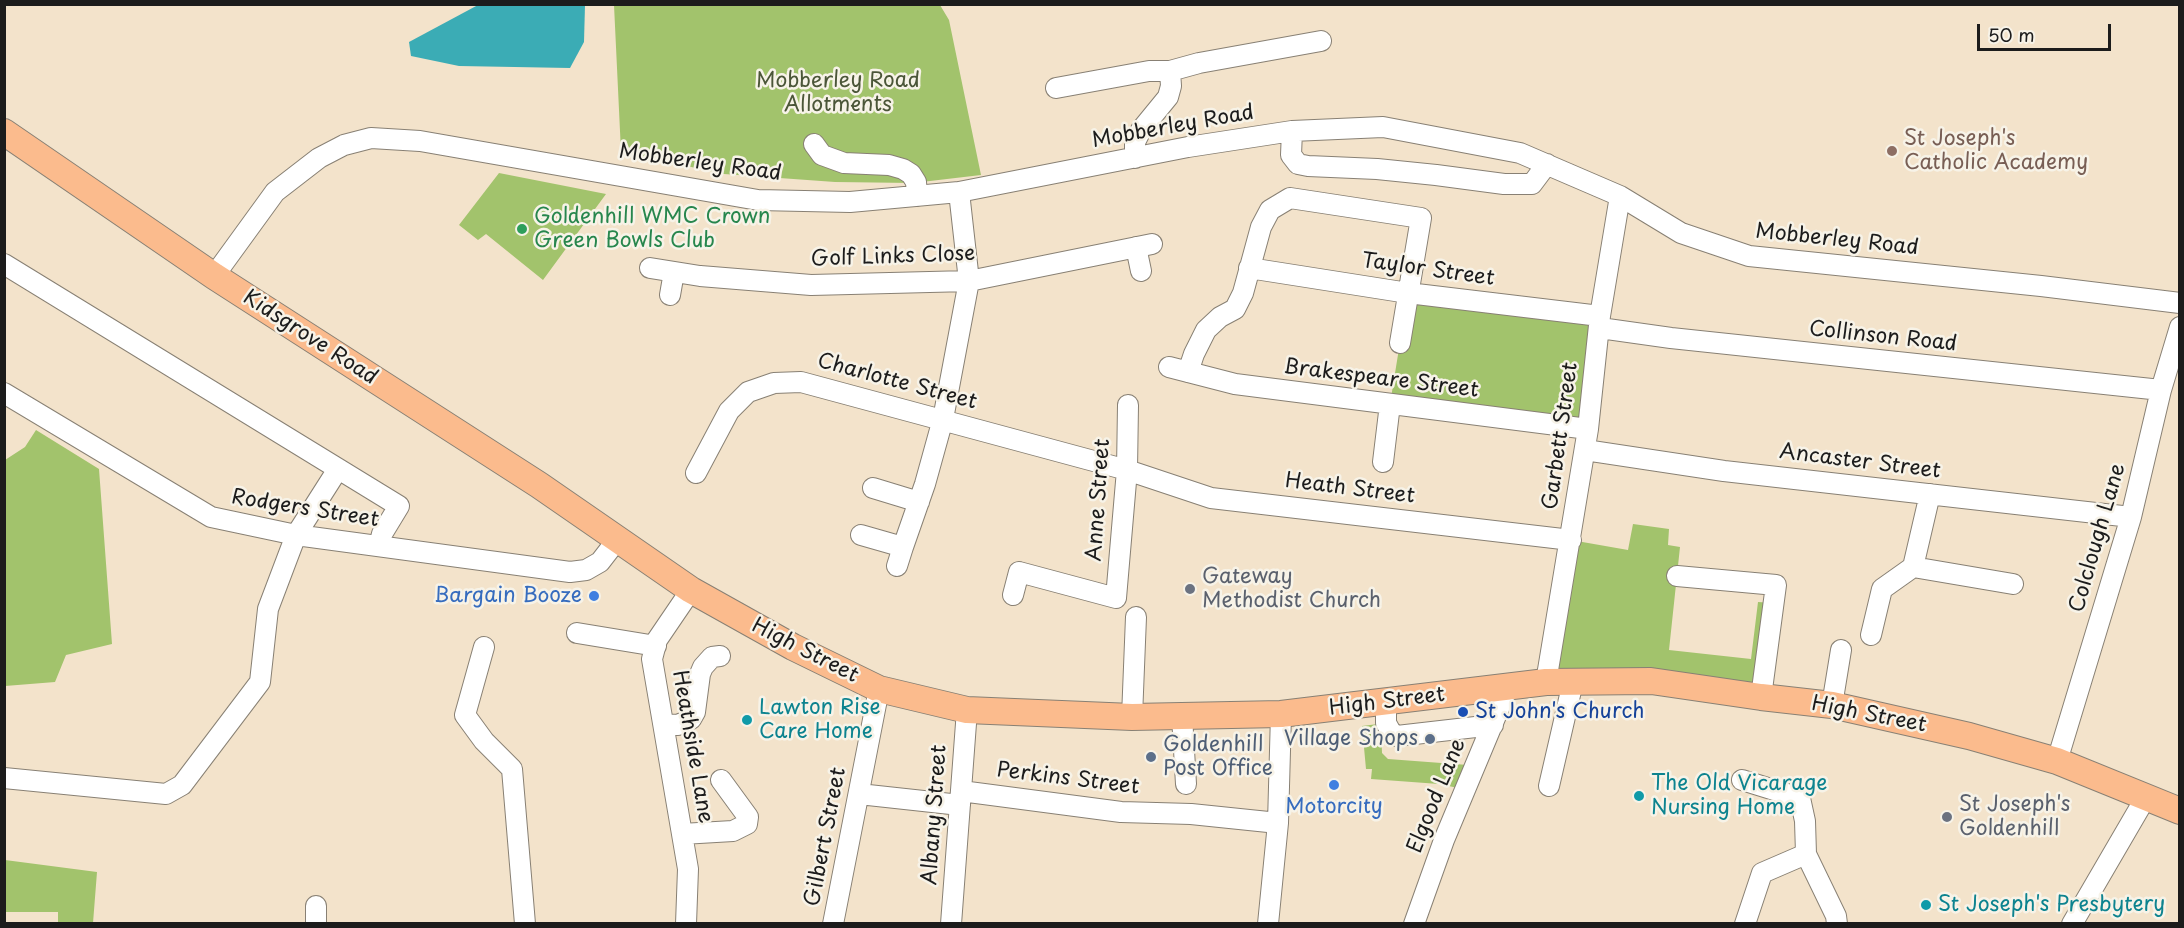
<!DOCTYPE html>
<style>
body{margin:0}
#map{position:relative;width:2184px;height:928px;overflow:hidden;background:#f3e3cb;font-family:"Playpen Sans",sans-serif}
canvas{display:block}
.frame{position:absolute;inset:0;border:6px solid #1c1c1c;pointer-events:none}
.scale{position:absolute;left:1977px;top:24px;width:134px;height:27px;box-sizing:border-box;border:3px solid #1c1c1c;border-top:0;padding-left:8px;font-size:18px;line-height:21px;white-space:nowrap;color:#1c1c1c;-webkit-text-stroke:4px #f7f3e8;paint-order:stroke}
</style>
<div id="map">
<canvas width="2184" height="928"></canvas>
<div class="frame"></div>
<div class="scale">50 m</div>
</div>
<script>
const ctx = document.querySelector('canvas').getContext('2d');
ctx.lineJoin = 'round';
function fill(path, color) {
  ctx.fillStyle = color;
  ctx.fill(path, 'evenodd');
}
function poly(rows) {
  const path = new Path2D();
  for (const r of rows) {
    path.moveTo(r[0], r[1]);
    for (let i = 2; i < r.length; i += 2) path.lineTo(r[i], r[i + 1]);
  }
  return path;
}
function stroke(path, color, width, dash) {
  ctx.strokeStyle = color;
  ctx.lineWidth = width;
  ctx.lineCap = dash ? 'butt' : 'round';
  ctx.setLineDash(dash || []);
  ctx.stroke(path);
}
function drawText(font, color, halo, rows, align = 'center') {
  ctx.font = font + ' "Playpen Sans",sans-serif';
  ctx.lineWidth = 5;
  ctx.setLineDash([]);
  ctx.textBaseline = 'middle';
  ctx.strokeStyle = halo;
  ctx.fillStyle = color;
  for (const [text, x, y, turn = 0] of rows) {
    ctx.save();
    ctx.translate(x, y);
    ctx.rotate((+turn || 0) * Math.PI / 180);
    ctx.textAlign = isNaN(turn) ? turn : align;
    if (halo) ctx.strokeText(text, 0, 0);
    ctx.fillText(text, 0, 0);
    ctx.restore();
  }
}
const green = poly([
 [614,5,940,5,949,20,981,175,913,183,835,182,724,174,621,152],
 [499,173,606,194,543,280,486,234,478,240,459,225],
 [1408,293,1600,316,1588,429,1390,404],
 [36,430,99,469,112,644,66,655,55,682,5,686,5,460,25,447],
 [1633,524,1669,529,1668,545,1680,547,1669,650,1751,659,1758,602,1774,603,1761,691,1547,675,1571,540,1628,550],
 [1386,723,1381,724,1382,753,1388,759,1468,765,1458,788,1439,784,1371,779,1372,769,1366,769,1362,726],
 [5,860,97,872,93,923,58,923,58,912,5,912]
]);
const water = poly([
 [478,5,585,5,584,42,570,68,459,66,411,56,409,42]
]);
const minor = poly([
 [1170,71,1199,63,1321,41],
 [1056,88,1149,71,1170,71,1171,86,1168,97,1141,130,1135,142,1135,158],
 [1292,131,1291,155,1298,164,1308,166,1377,169,1436,175,1504,184,1532,184,1547,164],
 [814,144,822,155,844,163,889,165,903,169,911,174,916,182,917,196],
 [1136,247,1141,271],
 [4,264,399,506,382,534,379,546],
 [650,268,700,276,811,285,969,281,1152,244],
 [1249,268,1408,293,1600,316],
 [214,276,275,192,319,158,344,145,371,138,420,141,758,200,850,202,959,192,1188,147,1292,131,1383,127,1520,153,1620,196,1681,233,1749,256,2041,286,2180,303],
 [670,295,674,272],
 [1600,328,1671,338,2161,390],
 [1169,367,1235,384,1588,429],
 [1188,372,1194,354,1206,330,1220,317,1235,309,1243,293,1261,227,1270,210,1290,198,1421,218,1400,343],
 [4,393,211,517,296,535,570,572,586,570,600,562,617,540],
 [1585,450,1724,471,2131,517],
 [1383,462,1390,404],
 [696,473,729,411,748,392,774,383,801,382,1127,470,1211,498,1571,540],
 [873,488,919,502],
 [1930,494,1913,567,2013,584],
 [861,535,903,547,925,484,943,419,969,281,959,192],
 [897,566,903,547],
 [1677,576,1776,585,1761,697],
 [1013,595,1019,572,1116,598,1127,470,1128,405],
 [577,633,656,646],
 [1871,635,1882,589,1913,567],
 [484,647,465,715,484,741,512,769,525,924],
 [1546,682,1588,429,1600,316,1620,196],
 [1386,701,1386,723,1391,732,1397,736,1493,725],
 [1832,705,1841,650],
 [1182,716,1186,784],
 [1132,717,1136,617],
 [663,724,678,725,691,719,695,712,700,674,703,667,712,657,720,656],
 [2057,761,2131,517,2161,390,2180,327],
 [4,778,166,794,182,785,260,682,268,609,296,535,338,469],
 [1742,780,1800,798,1805,821,1806,854,1836,916,1837,924],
 [1549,786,1573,682],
 [961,791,1121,812,1191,814,1278,823],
 [859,794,960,805],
 [682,834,733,831,747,824,748,817,721,780],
 [316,906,316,924],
 [686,924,688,869,652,659,657,640,691,590],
 [833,924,879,689],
 [951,924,967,710],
 [1268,924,1278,823,1281,714],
 [1414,924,1444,840,1508,687],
 [1745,924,1762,873,1806,854],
 [2072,924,2146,797]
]);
const major = poly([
 [4,132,214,276,539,485,691,590,793,647,879,689,967,710,1132,717,1281,714,1546,682,1651,681,1761,697,1832,705,1969,736,2057,761,2180,811]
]);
const markers = [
 [1892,151,6,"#8d6e63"],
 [522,229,6,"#2e9e5b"],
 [1190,589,6,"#6b7280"],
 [594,596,6,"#3f7fe0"],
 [1463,712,6,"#1a4fb4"],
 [747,720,6,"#0f9aa8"],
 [1430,739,6,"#5c6f8a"],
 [1151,757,6,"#5c6f8a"],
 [1334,785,6,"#3f7fe0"],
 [1639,796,6,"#0f9aa8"],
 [1947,817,6,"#6b7280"],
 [1926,905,6,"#0f9aa8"]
];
const parkNames = [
 ["Mobberley Road",838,81],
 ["Allotments",838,105]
];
const streetNames = [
 ["Mobberley Road",1173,127,-10],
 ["Mobberley Road",700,163,8],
 ["Mobberley Road",1837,240,6],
 ["Golf Links Close",893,257,-2],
 ["Taylor Street",1428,270,8],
 ["Collinson Road",1883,337,6],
 ["Kidsgrove Road",310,338,33],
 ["Brakespeare Street",1381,379,7],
 ["Charlotte Street",897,382,15],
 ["Garbett Street",1561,436,-82],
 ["Ancaster Street",1860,462,7],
 ["Heath Street",1350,489,7],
 ["Anne Street",1099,500,-86],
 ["Rodgers Street",305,509,9],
 ["Colclough Lane",2098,538,-74],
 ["High Street",805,651,27],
 ["High Street",1387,702,-7],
 ["High Street",1869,715,11],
 ["Heathside Lane",692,747,80],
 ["Perkins Street",1068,779,7],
 ["Elgood Lane",1437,796,-68],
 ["Albany Street",935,815,-86],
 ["Gilbert Street",826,837,-79]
];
const educationNames = [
 ["St Joseph's",1904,139],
 ["Catholic Academy",1904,163]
];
const leisureNames = [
 ["Goldenhill WMC Crown",534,217],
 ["Green Bowls Club",534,241]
];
const worshipNames = [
 ["Gateway",1202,577],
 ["Methodist Church",1202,601],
 ["St Joseph's",1959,805],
 ["Goldenhill",1959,829]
];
const shopNames = [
 ["Bargain Booze",582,596],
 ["Motorcity",1334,807,"center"]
];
const cultureNames = [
 ["Lawton Rise",759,708],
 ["Care Home",759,732],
 ["The Old Vicarage",1651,784],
 ["Nursing Home",1651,808],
 ["St Joseph's Presbytery",1938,905]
];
const transitNames = [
 ["St John's Church",1475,712]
];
const serviceNames = [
 ["Village Shops",1418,739],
 ["Goldenhill",1163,745,"left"],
 ["Post Office",1163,769,"left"]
];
fill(green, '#a2c36c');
fill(water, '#3bacb5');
stroke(minor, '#888074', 22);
stroke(major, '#888074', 28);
stroke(minor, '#fff', 20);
stroke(major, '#fbbb8d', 26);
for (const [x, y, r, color] of markers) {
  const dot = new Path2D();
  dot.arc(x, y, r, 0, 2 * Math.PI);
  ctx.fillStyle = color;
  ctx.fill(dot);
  stroke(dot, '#f7f3e8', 2);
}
drawText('21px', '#4b5638', '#f7f3e8', parkNames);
drawText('21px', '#1c1c1c', '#f7f3e8', streetNames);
drawText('21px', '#785e54', '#f7f3e8', educationNames, 'left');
drawText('21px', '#27864d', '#f7f3e8', leisureNames, 'left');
drawText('21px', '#5b616d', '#f7f3e8', worshipNames, 'left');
drawText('21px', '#366cbe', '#f7f3e8', shopNames, 'right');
drawText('21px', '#0d838f', '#f7f3e8', cultureNames, 'left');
drawText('21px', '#164399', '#f7f3e8', transitNames, 'left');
drawText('21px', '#4e5e75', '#f7f3e8', serviceNames, 'right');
</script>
